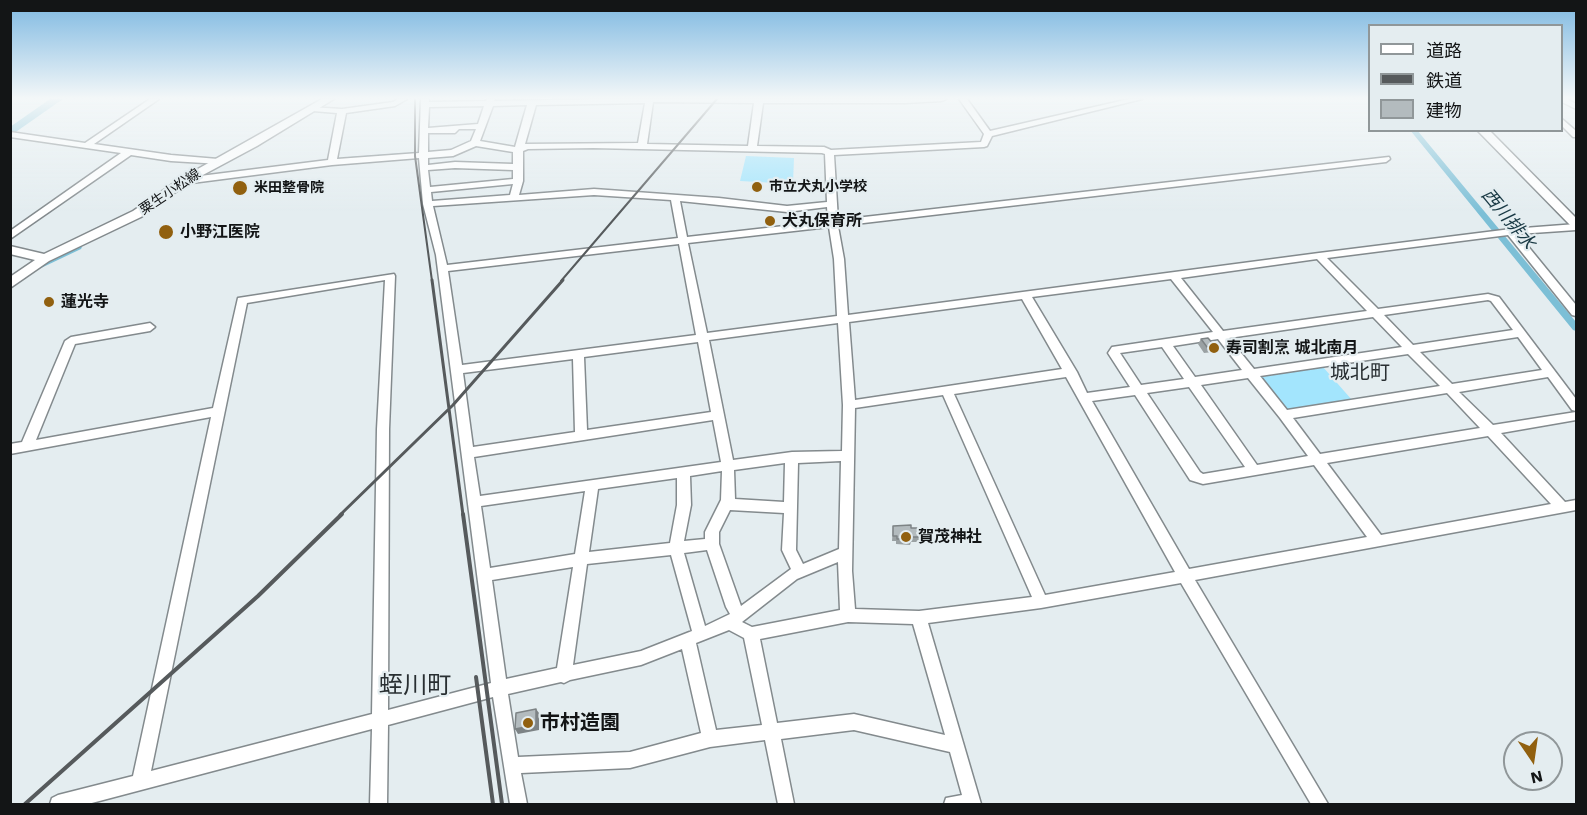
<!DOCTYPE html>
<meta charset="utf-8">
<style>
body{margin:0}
#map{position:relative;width:1587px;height:815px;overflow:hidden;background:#e4edf0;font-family:"Work Sans","Noto Sans JP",sans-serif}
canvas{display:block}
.frame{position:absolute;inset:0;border:12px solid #131516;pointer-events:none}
.legend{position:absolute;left:1368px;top:24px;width:195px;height:108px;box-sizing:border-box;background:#e4edf0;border:2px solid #909799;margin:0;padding:8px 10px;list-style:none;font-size:18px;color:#131516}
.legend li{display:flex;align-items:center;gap:12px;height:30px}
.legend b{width:30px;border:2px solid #909799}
.north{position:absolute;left:1503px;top:731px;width:60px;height:60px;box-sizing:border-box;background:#e4edf0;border:2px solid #909799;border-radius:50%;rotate:167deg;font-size:16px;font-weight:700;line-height:24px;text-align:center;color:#131516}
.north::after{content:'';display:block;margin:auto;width:21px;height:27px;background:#91600f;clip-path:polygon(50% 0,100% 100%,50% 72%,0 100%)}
</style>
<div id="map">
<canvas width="1587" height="815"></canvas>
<div class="frame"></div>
<ul class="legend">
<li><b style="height:8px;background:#fff"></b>道路</li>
<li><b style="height:8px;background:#565a5c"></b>鉄道</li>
<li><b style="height:16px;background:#b3bbbe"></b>建物</li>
</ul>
<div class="north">N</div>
</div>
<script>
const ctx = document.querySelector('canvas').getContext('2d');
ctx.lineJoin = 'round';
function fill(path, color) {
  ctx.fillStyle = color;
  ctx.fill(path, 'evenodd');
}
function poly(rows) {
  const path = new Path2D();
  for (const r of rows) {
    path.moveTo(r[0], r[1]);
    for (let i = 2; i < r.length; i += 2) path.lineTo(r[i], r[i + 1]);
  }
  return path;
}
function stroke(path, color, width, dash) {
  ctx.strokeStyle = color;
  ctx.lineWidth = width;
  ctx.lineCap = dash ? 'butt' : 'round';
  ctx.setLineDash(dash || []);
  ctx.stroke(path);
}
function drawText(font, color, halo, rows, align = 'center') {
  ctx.font = font + ' "Work Sans","Noto Sans JP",sans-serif';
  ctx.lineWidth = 4.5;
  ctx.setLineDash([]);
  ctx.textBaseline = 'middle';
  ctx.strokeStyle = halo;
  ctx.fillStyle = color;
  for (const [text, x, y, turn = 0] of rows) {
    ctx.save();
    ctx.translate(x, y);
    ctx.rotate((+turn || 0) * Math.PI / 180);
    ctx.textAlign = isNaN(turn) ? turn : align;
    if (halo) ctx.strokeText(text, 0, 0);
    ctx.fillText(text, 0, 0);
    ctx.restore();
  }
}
const green = poly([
 [746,156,794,158,793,184,740,181],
 [1323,367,1352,400,1289,410,1284,408,1261,377]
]);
const stream = poly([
 [350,158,404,154]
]);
const canal = poly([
 [1410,130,1417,130,1576,322,1576,331,1573,330,1410,130],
 [78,244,82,247,81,249,41,268,38,269,34,266,78,244]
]);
const river = poly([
 [50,99,63,99,10,136,10,127,50,99]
]);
const minor = poly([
 [150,99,159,99,94,144,171,155,218,159,221,160,221,164,171,161,131,155,10,239,10,231,121,153,10,137,10,132,85,143,150,99],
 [398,99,407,99,395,106,346,113,337,159,419,153,421,99,429,99,429,102,486,101,487,99,495,99,494,101,603,99,946,99,942,101,905,103,763,103,757,146,824,147,831,150,981,142,984,134,959,99,967,99,990,131,1129,99,1142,99,992,136,987,146,984,147,834,155,838,220,1389,157,1390,159,1386,162,838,226,844,259,848,315,1319,253,1511,229,1576,224,1576,230,1518,234,1576,305,1576,316,1572,315,1508,235,1327,258,1378,309,1488,294,1499,297,1576,399,1576,411,1572,410,1548,377,1459,392,1493,425,1576,412,1576,420,1501,433,1565,502,1576,500,1576,510,1195,580,1328,804,1311,804,1181,583,1041,608,928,623,981,804,944,804,946,798,962,795,950,752,854,730,781,739,794,804,778,804,765,740,710,747,630,768,521,773,527,804,510,804,493,697,388,725,387,804,370,804,372,729,88,804,50,804,52,798,58,795,133,776,211,417,10,454,10,444,22,442,65,341,71,337,150,323,155,327,150,331,75,344,36,440,213,408,238,298,394,274,395,276,389,429,388,710,491,683,436,255,423,204,419,158,332,165,184,184,179,181,184,178,328,160,337,113,313,111,310,111,310,107,342,109,393,102,398,99],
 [653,102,754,103,748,146,647,144,653,102],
 [645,103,638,143,525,144,536,105,645,103],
 [527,105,515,147,480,141,493,106,527,105],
 [484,106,478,124,428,128,429,107,484,106],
 [476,129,471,141,451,150,428,152,428,133,455,133,459,129,476,129],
 [476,146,513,152,513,164,455,162,428,165,428,158,453,156,476,146],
 [593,148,822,153,825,154,827,202,787,206,719,198,594,189,519,195,523,181,523,151,528,149,593,148],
 [455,168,513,170,513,179,430,187,428,170,455,168],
 [513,184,510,195,432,201,431,192,513,184],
 [594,195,671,200,678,238,447,265,433,206,594,195],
 [680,201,787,212,827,207,828,221,687,237,680,201],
 [829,227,834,259,837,316,707,333,688,243,829,227],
 [679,244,696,335,462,365,448,271,679,244],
 [1317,259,1367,311,1223,331,1181,278,1317,259],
 [1171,279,1213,332,1112,347,1108,353,1130,387,1087,393,1077,372,1032,297,1171,279],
 [385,280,377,429,372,714,151,771,247,303,385,280],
 [1022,299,1062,369,855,400,849,322,1022,299],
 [1488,300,1491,301,1513,330,1413,345,1384,315,1488,300],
 [1373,317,1402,347,1254,369,1229,338,1373,317],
 [838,323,843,405,842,451,792,452,733,460,709,340,838,323],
 [1518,337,1542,370,1452,384,1420,352,1518,337],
 [1218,339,1242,370,1195,377,1173,346,1218,339],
 [698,342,711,412,587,430,584,357,698,342],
 [1162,347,1184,379,1141,385,1120,353,1162,347],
 [1408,354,1440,386,1287,410,1260,376,1408,354],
 [573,359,575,432,473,447,463,373,573,359],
 [1066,377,1175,572,1045,595,954,394,1066,377],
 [1248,378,1280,418,1308,456,1257,465,1201,385,1248,378],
 [1189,387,1245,467,1203,474,1200,472,1147,393,1189,387],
 [1447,393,1480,428,1320,454,1293,418,1447,393],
 [943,395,1032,597,919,611,855,609,852,571,855,408,943,395],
 [1135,395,1190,480,1203,484,1314,465,1367,537,1189,569,1092,401,1135,395],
 [713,420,721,462,480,496,474,457,713,420],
 [1488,436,1551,504,1381,535,1327,463,1488,436],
 [841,461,839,549,803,564,796,550,798,463,841,461],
 [785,463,784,502,735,499,734,470,785,463],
 [722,471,721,500,705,532,705,539,684,541,691,505,690,476,722,471],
 [677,478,677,505,670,543,589,552,598,489,677,478],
 [585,491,575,554,490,568,481,506,585,491],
 [730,510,784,513,782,550,791,569,741,606,719,544,719,532,730,510],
 [707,550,726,607,730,614,705,626,684,553,707,550],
 [671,555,692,631,641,651,573,665,587,564,671,555],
 [838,562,840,610,752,627,742,622,797,579,838,562],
 [573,567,557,668,506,679,492,580,573,567],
 [848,622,913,624,945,735,854,714,777,723,760,639,848,622],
 [729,630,744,638,762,725,716,730,696,643,729,630],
 [682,649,701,733,630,752,518,757,508,694,561,682,564,683,570,680,641,665,682,649],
 [1562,99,1567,99,1576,104,1576,109,1562,102,1562,99],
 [1562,119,1576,131,1576,137,1573,137,1562,126,1562,119]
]);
const major = poly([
 [322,99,334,99,257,146,188,183,141,217,49,261,10,288,10,277,35,260,10,254,10,246,44,254,133,211,180,179,322,99],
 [1477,130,1489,130,1576,218,1576,228,1572,227,1477,130]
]);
const railFar2 = poly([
 [415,99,415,156,432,281],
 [561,281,717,99]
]);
const railFar1 = poly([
 [432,280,463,515],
 [340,515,453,405,563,280]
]);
const rail = poly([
 [463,514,502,804],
 [476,677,493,804],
 [25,804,258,596,342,514]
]);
const wall = poly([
 [1201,339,1215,346,1213,352,1204,353,1198,344],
 [893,526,911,528,921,537,920,542,911,542,910,545,896,544,896,541,892,541]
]);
const shadedWall = poly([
 [536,709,539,713,539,730,518,734,515,729]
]);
const building = poly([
 [1208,338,1215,346,1207,347,1201,339,1208,338],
 [911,525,911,528,920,528,921,537,911,537,911,539,897,539,897,536,893,536,893,526,911,525],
 [536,709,536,725,515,729,516,713,536,709]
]);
const markers = [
 [757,187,6,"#91600f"],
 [240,188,8,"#91600f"],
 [770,221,6,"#91600f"],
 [166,232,8,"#91600f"],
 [49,302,6,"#91600f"],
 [1214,348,6,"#91600f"],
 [906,537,6,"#91600f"],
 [528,723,6,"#91600f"]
];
const farPoinames = [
 ["市立犬丸小学校",769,187],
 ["米田整骨院",254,188]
];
const farStreetnames = [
 ["粟生小松線",170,192,-34]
];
const poiNames = [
 ["犬丸保育所",782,221],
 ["小野江医院",180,232],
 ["蓮光寺",61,302],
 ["寿司割烹 城北南月",1226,348],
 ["賀茂神社",918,537]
];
const waterNames = [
 ["西川排水",1508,219,50]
];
const quarterNames = [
 ["城北町",1360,373]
];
const nearPoinames = [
 ["市村造園",540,723]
];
const nearQuarternames = [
 ["蛭川町",415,686]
];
fill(green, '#a3e5fd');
stroke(stream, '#7cbfd6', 2);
fill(canal, '#7cbfd6');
fill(river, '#7cbfd6');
stroke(minor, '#838a8d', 3);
stroke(major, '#838a8d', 3);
fill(minor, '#fff');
fill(major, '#fff');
stroke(railFar2, '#565a5c', 2);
stroke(railFar1, '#565a5c', 3);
stroke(rail, '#565a5c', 4);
fill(wall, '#9aa1a3');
fill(shadedWall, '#7d8385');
fill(building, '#b3bbbe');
stroke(building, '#7d8385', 1.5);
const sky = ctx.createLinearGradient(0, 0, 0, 213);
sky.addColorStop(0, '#7db8e1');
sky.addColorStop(0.46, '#f3f7f8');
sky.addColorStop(1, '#f3f7f800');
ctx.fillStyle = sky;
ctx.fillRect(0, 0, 1587, 213);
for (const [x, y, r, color] of markers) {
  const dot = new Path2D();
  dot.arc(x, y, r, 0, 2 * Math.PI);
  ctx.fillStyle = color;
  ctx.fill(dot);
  stroke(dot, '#e4edf0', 2);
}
drawText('bold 14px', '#131516', '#e4edf0', farPoinames, 'left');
drawText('14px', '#131516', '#e4edf0', farStreetnames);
drawText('bold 16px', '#131516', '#e4edf0', poiNames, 'left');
drawText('italic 18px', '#183843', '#e4edf0', waterNames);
drawText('20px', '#292f32', '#e4edf0', quarterNames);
drawText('bold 20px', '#131516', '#e4edf0', nearPoinames, 'left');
drawText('24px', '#292f32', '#e4edf0', nearQuarternames);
</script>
